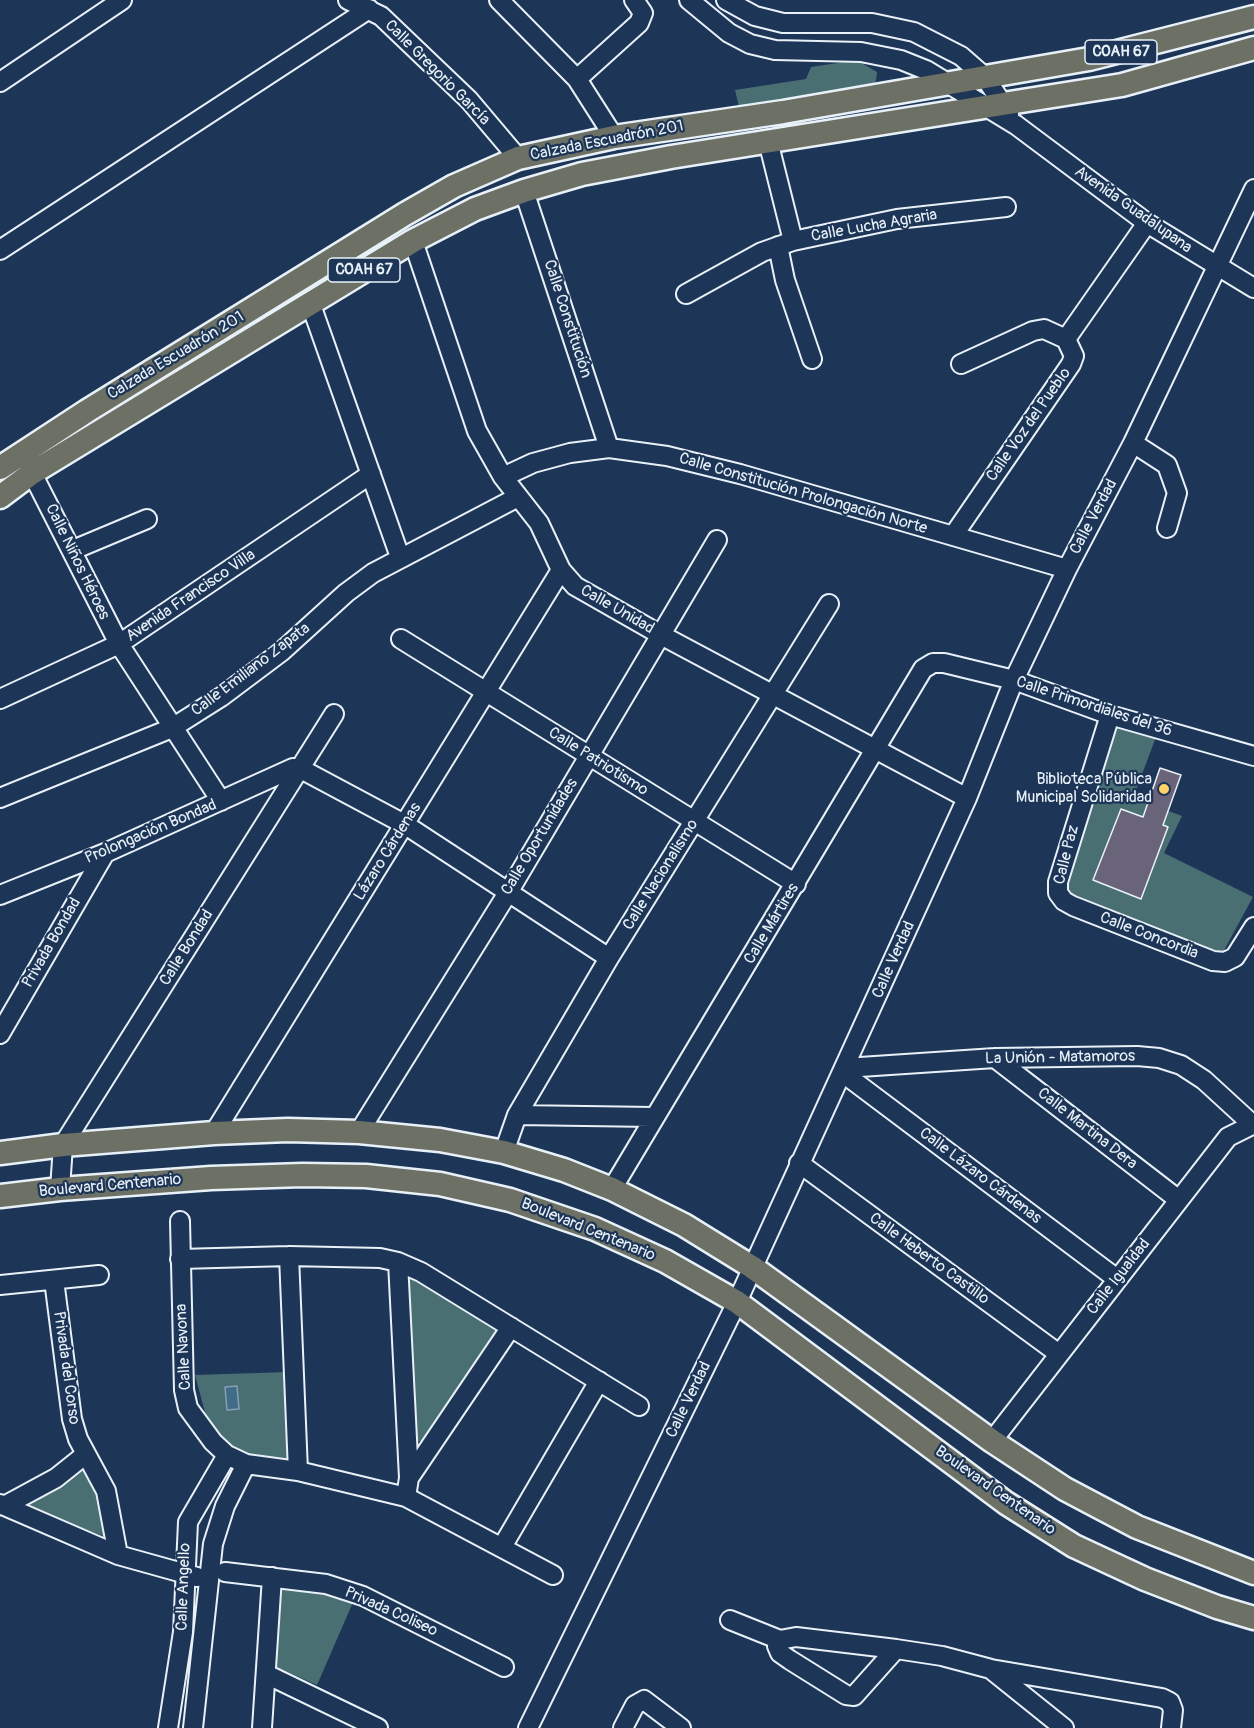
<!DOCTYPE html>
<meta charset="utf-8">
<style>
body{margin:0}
canvas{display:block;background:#1d3557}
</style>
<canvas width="1254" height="1728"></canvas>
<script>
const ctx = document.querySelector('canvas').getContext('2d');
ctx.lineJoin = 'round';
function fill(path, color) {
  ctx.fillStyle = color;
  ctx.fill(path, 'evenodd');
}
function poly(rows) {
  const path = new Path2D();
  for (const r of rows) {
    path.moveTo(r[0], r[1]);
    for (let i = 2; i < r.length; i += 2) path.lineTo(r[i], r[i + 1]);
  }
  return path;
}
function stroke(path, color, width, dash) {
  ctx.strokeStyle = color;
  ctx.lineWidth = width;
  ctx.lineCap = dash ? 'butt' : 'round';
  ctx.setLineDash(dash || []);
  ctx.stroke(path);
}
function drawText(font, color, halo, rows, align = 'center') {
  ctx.font = font + ' Pangolin,sans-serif';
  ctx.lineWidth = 4.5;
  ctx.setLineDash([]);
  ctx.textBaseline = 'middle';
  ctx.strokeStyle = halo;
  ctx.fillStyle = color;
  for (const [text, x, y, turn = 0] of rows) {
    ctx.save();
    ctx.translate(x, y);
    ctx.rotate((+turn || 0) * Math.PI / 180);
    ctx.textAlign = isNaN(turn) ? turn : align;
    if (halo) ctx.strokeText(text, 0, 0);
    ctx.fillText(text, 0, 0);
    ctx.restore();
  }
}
const green = poly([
 [851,61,860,62,877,72,876,81,873,85,739,107,735,90,806,79,811,67],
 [1117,724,1156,737,1133,798,1182,816,1164,853,1253,897,1222,954,1063,890],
 [409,1271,505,1327,425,1443,413,1439],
 [288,1372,293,1466,247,1457,228,1447,209,1427,195,1375],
 [87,1463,103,1491,106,1537,20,1505],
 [283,1583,354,1600,317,1685,274,1666]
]);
const water = poly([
 [237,1386,239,1409,227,1410,225,1387,237,1386]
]);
const building = poly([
 [1160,768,1181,775,1163,825,1168,827,1141,899,1093,880,1121,809,1143,817,1160,768]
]);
const minor = poly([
 [348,0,381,16,469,100,518,158],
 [499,0,577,79,614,137],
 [689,0,729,33,750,44,775,50,861,52,901,60,926,70,1016,125,1147,223,1254,288],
 [726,0,755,16,783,23,872,23,914,32,961,56,985,77,1009,114],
 [577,79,639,23,643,13,634,0],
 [0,82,122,0],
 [768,141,793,241],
 [524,191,609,448],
 [413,241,477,431,503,477,539,523,561,570,575,586,661,635,967,798],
 [778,246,785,280,812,359],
 [0,250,369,9],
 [686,294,762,252,793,241,897,219,1006,207],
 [310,302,400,557],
 [1066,339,1147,223],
 [1133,443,1167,465,1177,493,1167,528],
 [32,473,119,644,221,801],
 [503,477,533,463,570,453,609,448,667,456,740,474,1067,569],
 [953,536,1071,364,1074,356,1066,339,1044,329,1033,331,961,364],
 [73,550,147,519],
 [401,639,796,884],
 [0,699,119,644,371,474],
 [1110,715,1058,882,1058,893,1064,901,1073,906,1213,961,1225,962,1235,957,1254,927],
 [0,798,172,728,221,697,281,652,346,593,373,573,518,497],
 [0,895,105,853,293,768,301,769,404,824,609,958],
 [0,1034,105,853],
 [995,1058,1179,1200],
 [845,1068,995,1058,1137,1056,1159,1058,1181,1065,1204,1080,1252,1124],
 [843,1073,1117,1279],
 [517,1115,653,1117],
 [359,1132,509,891,717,540],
 [214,1133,561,570],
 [504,1152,517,1115,609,958,829,604],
 [799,1163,1059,1354],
 [60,1189,63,1145,334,714],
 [612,1189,923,669,933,663,944,663,1014,680,1110,715,1254,756],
 [180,1221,184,1390,188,1408,213,1442,227,1455,246,1464,298,1471,406,1497,553,1575],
 [289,1256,298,1471],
 [180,1259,289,1256,380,1258,398,1262,421,1272,639,1406],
 [398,1262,409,1478,406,1497],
 [54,1280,72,1419,78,1439,106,1491,118,1555],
 [0,1285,99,1275],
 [992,1441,1228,1137,1254,1124],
 [409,1478,511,1327],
 [0,1504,118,1555,197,1577],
 [4,1506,56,1478,86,1454],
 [502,1547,599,1381],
 [225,1572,326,1584,363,1596,504,1667],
 [730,1620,780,1640,796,1637,896,1649,942,1656,991,1669,1162,1698,1170,1702,1173,1710,1171,1728],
 [780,1640,777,1646,780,1653,790,1660,846,1695,854,1696,896,1649],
 [993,1671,1064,1728],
 [266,1674,378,1728],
 [168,1728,183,1632,188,1522,227,1455],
 [193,1728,213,1544,225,1506,246,1464],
 [262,1728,272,1577],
 [528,1728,737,1302,967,798,1014,680,1067,569,1133,443,1254,189],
 [623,1728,635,1705,644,1700,681,1728]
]);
const major = poly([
 [0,468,87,411,405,214,454,186,518,158,614,137,783,112,1089,59,1254,17],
 [0,497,32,473,413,241,475,209,524,191,582,174,671,157,1122,85,1254,48],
 [0,1153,63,1145,214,1133,288,1130,359,1132,440,1140,504,1152,564,1170,612,1189,684,1225,752,1267,992,1441,1065,1489,1137,1527,1254,1573],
 [0,1196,60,1189,211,1178,303,1175,366,1176,440,1184,510,1200,595,1229,665,1261,737,1302,1006,1503,1074,1546,1145,1579,1217,1607,1254,1618]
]);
const markers = [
 [1164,789,6,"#ffd166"]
];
const shields = [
 [1121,52,72],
 [364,270,72]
];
const shieldNames = [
 ["COAH 67",1121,52],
 ["COAH 67",364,270]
];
const streetNames = [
 ["Calle Gregorio García",437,73,45],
 ["Calzada Escuadrón 201",607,141,-11],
 ["Avenida Guadalupana",1133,210,35],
 ["Calle Lucha Agraria",874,226,-10],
 ["Calle Constitución",567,319,72],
 ["Calzada Escuadrón 201",176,356,-31],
 ["Calle Voz del Pueblo",1029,425,-55],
 ["Calle Constitución Prolongación Norte",803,494,16],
 ["Calle Verdad",1094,517,-62],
 ["Calle Niños Héroes",77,562,64],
 ["Avenida Francisco Villa",191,596,-34],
 ["Calle Unidad",617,610,30],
 ["Calle Emiliano Zapata",251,670,-37],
 ["Calle Primordiales del 36",1094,707,18],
 ["Calle Patriotismo",598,762,32],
 ["Prolongación Bondad",151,832,-23],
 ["Calle Oportunidades",540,837,-59],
 ["Lázaro Cárdenas",388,852,-58],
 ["Calle Paz",1067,855,-76],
 ["Calle Nacionalismo",661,875,-58],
 ["Calle Mártires",772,924,-59],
 ["Calle Concordia",1149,936,21],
 ["Privada Bondad",52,943,-60],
 ["Calle Bondad",187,948,-58],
 ["Calle Verdad",894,960,-66],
 ["La Unión - Matamoros",1060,1058,-1],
 ["Calle Martina Dera",1087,1129,38],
 ["Calle Lázaro Cárdenas",980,1176,37],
 ["Boulevard Centenario",110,1186,-5],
 ["Boulevard Centenario",588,1230,22],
 ["Calle Heberto Castillo",929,1259,36],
 ["Calle Igualdad",1119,1277,-52],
 ["Calle Navona",184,1347,-93],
 ["Privada del Corso",66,1368,82],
 ["Calle Verdad",689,1400,-64],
 ["Boulevard Centenario",995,1491,35],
 ["Calle Angello",184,1587,-88],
 ["Privada Coliseo",391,1612,24]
];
const poiNames = [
 ["Biblioteca Pública",1152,780],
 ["Municipal Solidaridad",1152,798]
];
fill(green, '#4a6f72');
fill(water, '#416c87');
stroke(water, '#84a1b4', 1.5);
fill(building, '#696479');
stroke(building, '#e8f1f8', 1.5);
stroke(minor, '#e8f1f8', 22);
stroke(major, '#e8f1f8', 27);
stroke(minor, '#1d3557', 18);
stroke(major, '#6c7065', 22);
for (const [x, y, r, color] of markers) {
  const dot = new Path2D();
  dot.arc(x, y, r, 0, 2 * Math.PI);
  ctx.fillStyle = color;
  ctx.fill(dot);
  stroke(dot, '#1d3557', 2);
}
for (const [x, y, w] of shields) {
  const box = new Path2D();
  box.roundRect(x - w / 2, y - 12, w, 24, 4.5);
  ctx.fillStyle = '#1d3557';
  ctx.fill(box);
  stroke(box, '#e8f1f8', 1.5);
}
drawText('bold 15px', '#e8f1f8', null, shieldNames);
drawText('16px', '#e8f1f8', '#1d3557', streetNames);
drawText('16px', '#e8f1f8', '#1d3557', poiNames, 'right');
</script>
